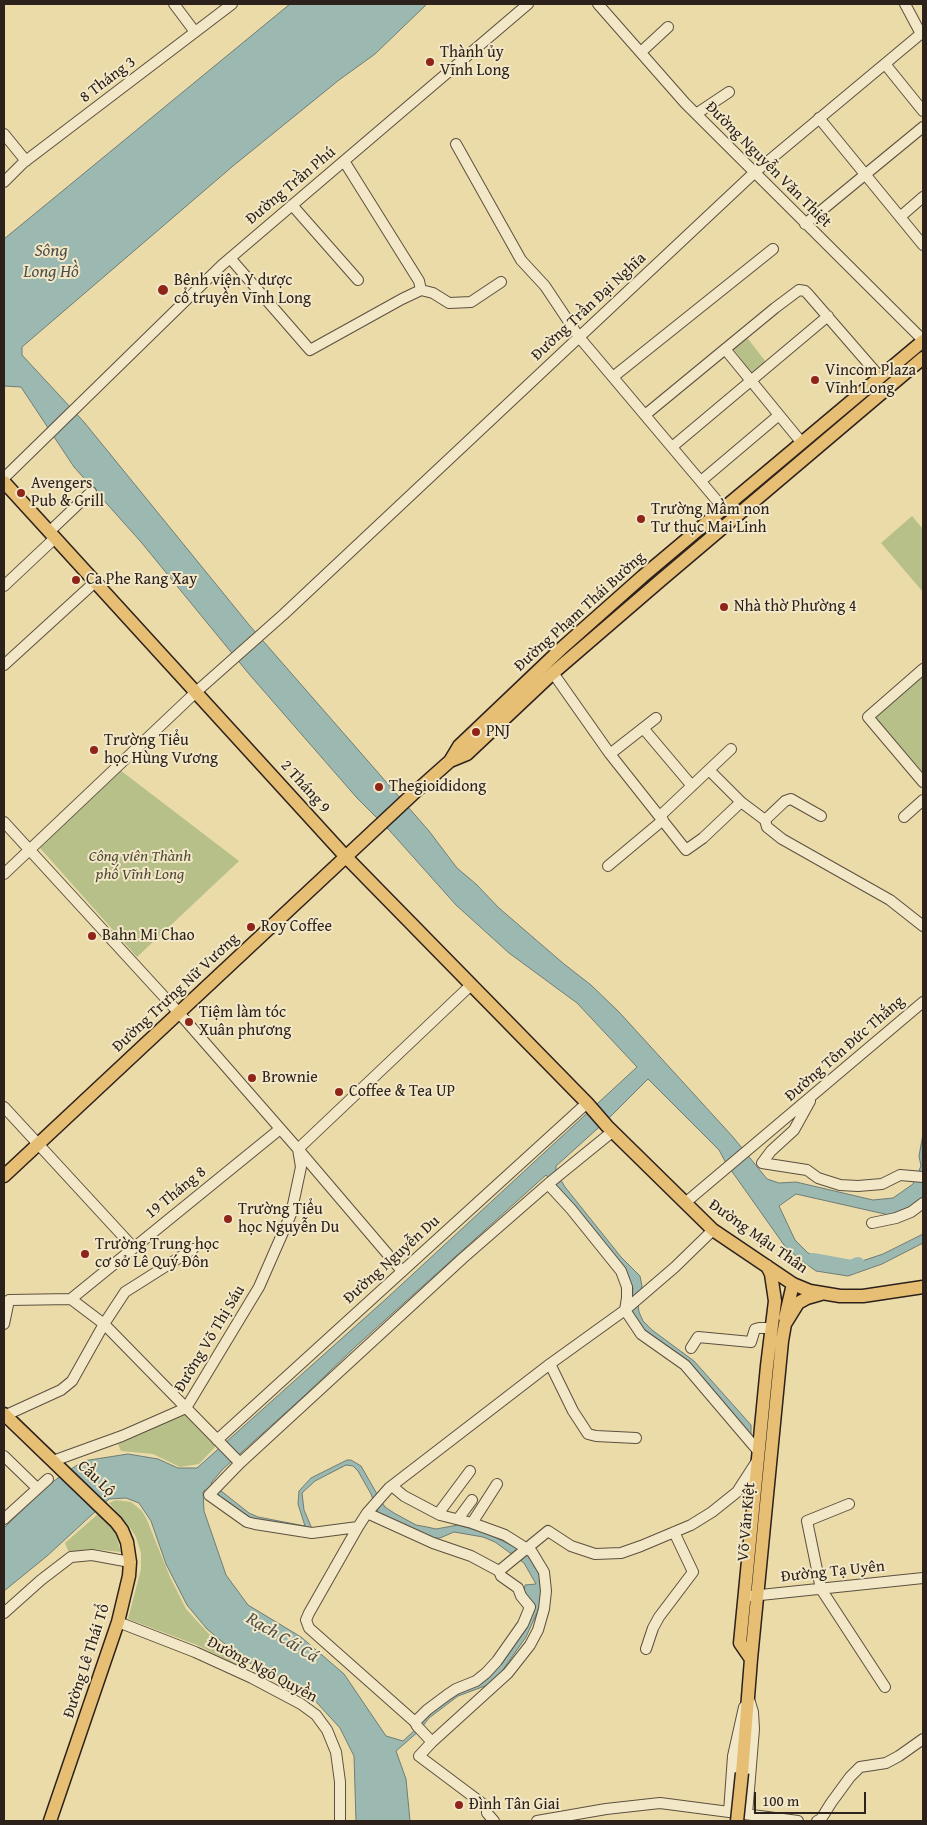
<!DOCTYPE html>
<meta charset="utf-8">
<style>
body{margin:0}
#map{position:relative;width:927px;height:1825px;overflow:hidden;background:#ebdba9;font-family:"Gentium Book Plus",serif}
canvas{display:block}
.frame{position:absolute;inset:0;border:5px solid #2d211c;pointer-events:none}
.scale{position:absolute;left:754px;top:1792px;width:112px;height:22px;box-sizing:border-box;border:2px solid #2d211c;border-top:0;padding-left:6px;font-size:15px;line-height:18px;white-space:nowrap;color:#2d211c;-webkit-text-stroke:4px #f2e8c7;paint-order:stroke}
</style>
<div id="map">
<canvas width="927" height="1825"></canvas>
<div class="frame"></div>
<div class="scale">100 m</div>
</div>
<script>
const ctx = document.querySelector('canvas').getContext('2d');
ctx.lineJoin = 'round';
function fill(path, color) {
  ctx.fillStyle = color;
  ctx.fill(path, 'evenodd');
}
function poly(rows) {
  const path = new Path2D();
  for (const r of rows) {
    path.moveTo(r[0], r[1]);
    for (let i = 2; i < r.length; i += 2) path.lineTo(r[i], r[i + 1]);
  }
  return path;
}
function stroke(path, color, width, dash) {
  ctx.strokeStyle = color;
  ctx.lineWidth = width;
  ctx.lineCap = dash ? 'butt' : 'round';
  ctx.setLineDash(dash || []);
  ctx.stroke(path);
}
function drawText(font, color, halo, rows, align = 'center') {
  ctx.font = font + ' "Gentium Book Plus",serif';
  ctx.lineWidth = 4;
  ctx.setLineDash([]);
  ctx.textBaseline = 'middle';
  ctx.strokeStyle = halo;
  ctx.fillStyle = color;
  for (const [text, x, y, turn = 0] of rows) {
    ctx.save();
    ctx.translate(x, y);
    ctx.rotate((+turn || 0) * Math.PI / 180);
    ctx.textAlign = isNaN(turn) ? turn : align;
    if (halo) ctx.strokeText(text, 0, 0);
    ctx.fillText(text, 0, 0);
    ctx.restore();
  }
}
const green = poly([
 [745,335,766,362,752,373,731,346],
 [912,516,923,529,923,592,881,543],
 [923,674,923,777,875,721,875,717],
 [120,770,239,861,137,957,40,848],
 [183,1414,187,1415,215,1442,216,1446,199,1464,180,1467,153,1454,121,1451,118,1444],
 [116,1500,131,1502,142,1511,147,1520,170,1577,186,1609,208,1633,239,1659,236,1665,197,1645,128,1619,141,1569,141,1553,136,1537,129,1526,109,1503],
 [98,1514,114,1529,121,1552,93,1549,77,1551,69,1553,65,1543]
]);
const water = poly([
 [290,4,427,4,375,54,339,80,233,166,22,347,22,355,84,422,250,626,429,831,457,868,476,884,499,908,564,964,591,985,619,1012,733,1137,767,1179,779,1183,796,1182,873,1200,893,1198,913,1184,921,1166,919,1156,923,1134,923,1198,911,1206,889,1215,796,1194,779,1206,795,1240,808,1253,837,1266,853,1264,883,1254,923,1234,923,1243,882,1264,848,1276,816,1271,799,1259,784,1245,726,1163,719,1150,648,1079,607,1120,556,1166,556,1172,565,1187,621,1257,640,1276,642,1286,638,1304,639,1312,643,1321,652,1330,694,1361,751,1425,751,1437,738,1422,643,1333,631,1312,633,1288,624,1271,546,1175,354,1348,304,1396,223,1469,211,1483,249,1513,258,1517,305,1526,298,1504,299,1491,311,1478,347,1460,351,1460,361,1466,381,1501,385,1507,394,1513,416,1525,427,1527,436,1529,458,1525,486,1533,517,1548,527,1555,534,1564,541,1577,543,1590,540,1606,526,1637,495,1681,485,1686,458,1696,429,1718,419,1731,396,1751,406,1779,410,1821,356,1821,354,1756,340,1728,308,1693,244,1660,207,1629,187,1605,166,1564,151,1521,139,1503,126,1498,109,1499,47,1556,4,1591,4,1528,48,1485,83,1461,128,1454,158,1459,178,1468,197,1468,387,1298,637,1067,577,1003,509,953,456,905,390,831,357,798,249,674,141,542,74,467,21,387,4,386,4,239,290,4],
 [346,1465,353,1466,358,1471,371,1494,378,1513,432,1538,440,1538,454,1532,483,1537,495,1542,524,1563,536,1584,525,1585,524,1593,525,1629,465,1687,419,1722,416,1729,403,1741,386,1736,344,1674,301,1637,248,1605,226,1575,204,1511,203,1492,205,1490,251,1522,313,1531,304,1510,302,1493,315,1481,346,1465]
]);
const river = poly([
 [813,1260,851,1267,858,1264]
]);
const minor = poly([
 [174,4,195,32],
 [598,4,685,103,923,340],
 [905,4,921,34],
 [641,52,668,27],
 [885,64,923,111],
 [696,114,729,92],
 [819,118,923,245],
 [4,134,26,161],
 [456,144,521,260,545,286,579,337,724,509],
 [344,161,419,281,421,290],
 [4,182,23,163,232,4],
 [292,205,358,280],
 [900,217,923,197],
 [805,224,923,127],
 [230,258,310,350,402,299,421,290,433,293,449,303,471,302,501,282],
 [725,349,802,443],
 [613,377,773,249],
 [645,415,775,308,799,290,805,291,808,294,880,377],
 [672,447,828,316],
 [4,478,222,265,528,4],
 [701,481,779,415],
 [49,532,91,492],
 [4,586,55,538],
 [4,665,95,582],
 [923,669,868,717,923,782],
 [553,673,610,754,686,850,703,838,741,802,765,820,767,827,782,839,890,900,923,926],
 [643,728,692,786],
 [610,754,656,718],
 [709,770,741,802],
 [660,816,731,749],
 [904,817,923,800],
 [765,820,785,801,791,799,821,816],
 [4,822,179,1013,298,1149,402,1271],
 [608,866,663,820],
 [4,874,196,692,284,614,754,173,923,32],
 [810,1101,794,1130,771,1151,762,1163,807,1170,818,1178,840,1185,858,1186,882,1184,900,1175,923,1177],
 [4,1107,133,1247],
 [612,1132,548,1184,463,1258,240,1463,209,1495,247,1522,255,1524,312,1533,358,1527,367,1513,389,1488,550,1364,625,1310,675,1267,713,1230],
 [548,1184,571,1209,621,1271,627,1287,627,1298,625,1310,641,1334,685,1365,759,1452],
 [685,1203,923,1002],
 [872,1223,896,1218,911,1212,923,1203],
 [71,1299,104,1324,240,1463],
 [9,1300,71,1299,280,1129],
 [4,1324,9,1300],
 [691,1348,698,1337,751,1342,755,1329,759,1328,772,1328],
 [550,1364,573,1411,588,1434,596,1436,636,1438],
 [4,1416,61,1390,72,1381,104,1324,125,1292,193,1249],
 [217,1440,587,1103],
 [4,1456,37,1488],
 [53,1461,122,1436,186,1408,259,1287,291,1214,301,1167,298,1149,471,985],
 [392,1486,404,1496,440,1515,472,1523,505,1535,532,1552,544,1572,546,1591,544,1609,538,1630,530,1645,508,1673,432,1742],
 [849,1504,807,1521,821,1589,885,1687],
 [367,1513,433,1543,471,1556,499,1571,548,1531,571,1546,595,1554,621,1553,641,1546,691,1525,712,1512,737,1492,757,1461],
 [438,1514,470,1471],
 [4,1519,48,1479],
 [458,1519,472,1500],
 [472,1523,497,1484],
 [358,1527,309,1613,306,1620,309,1628,415,1722,417,1726,432,1742,419,1756,487,1807,487,1813,494,1821],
 [751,1596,923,1578],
 [4,1613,41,1580,71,1557,92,1555,130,1562],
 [118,1622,195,1652,252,1678,301,1704,316,1715,327,1730,336,1752,340,1782,340,1821],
 [646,1649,653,1628,659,1617,693,1572,674,1532],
 [415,1722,427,1710,447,1695,456,1689,476,1681,486,1673,497,1661,523,1624,530,1607,521,1596,518,1588,501,1576,499,1571],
 [729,1812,733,1756,744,1707],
 [747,1814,754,1729,753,1712,750,1702],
 [537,1821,606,1809,660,1803,798,1821],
 [817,1821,821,1819,831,1803,850,1777,860,1767,886,1763,899,1756,923,1739]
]);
const major = poly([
 [4,482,346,857,587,1103,607,1126,713,1230,793,1284,810,1291,840,1296,863,1296,923,1287],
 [450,761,459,746,563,647,643,576,923,341],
 [4,1176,414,793,450,761,467,754,553,673,661,580,923,358],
 [785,1318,793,1284],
 [4,1414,116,1522,122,1530,127,1542,130,1562,129,1576,118,1622,50,1821],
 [751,1659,740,1643,767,1366,775,1301,771,1274,767,1266],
 [742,1773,751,1659,782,1341,785,1324,798,1303,807,1298,821,1294]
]);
const majorBridge = poly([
 [737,1821,742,1773]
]);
const markers = [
 [430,62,5,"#8f2418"],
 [163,290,6,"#8f2418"],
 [815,380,5,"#8f2418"],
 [21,493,5,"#8f2418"],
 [641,519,5,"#8f2418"],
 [76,580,5,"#8f2418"],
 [724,607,5,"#8f2418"],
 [476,732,5,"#8f2418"],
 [94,750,5,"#8f2418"],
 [379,787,5,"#8f2418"],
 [251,927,5,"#8f2418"],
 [92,936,5,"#8f2418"],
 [189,1022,5,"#8f2418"],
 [252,1078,5,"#8f2418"],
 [339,1092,5,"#8f2418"],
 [228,1219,5,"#8f2418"],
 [85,1254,5,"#8f2418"],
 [459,1805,5,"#8f2418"]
];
const poiNames = [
 ["Thành ủy",440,53],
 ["Vĩnh Long",440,71],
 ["Bệnh viện Y dược",174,281],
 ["cổ truyền Vĩnh Long",174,299],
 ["Vincom Plaza",825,371],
 ["Vĩnh Long",825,389],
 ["Avengers",31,484],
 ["Pub & Grill",31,502],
 ["Trường Mầm non",651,510],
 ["Tư thục Mai Linh",651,528],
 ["Ca Phe Rang Xay",86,580],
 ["Nhà thờ Phường 4",734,607],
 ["PNJ",486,732],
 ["Trường Tiểu",104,741],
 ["học Hùng Vương",104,759],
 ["Thegioididong",389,787],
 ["Roy Coffee",261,927],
 ["Bahn Mi Chao",102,936],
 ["Tiệm làm tóc",199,1013],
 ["Xuân phương",199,1031],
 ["Brownie",262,1078],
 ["Coffee & Tea UP",349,1092],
 ["Trường Tiểu",238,1210],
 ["học Nguyễn Du",238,1228],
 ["Trường Trung học",95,1245],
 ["cơ sở Lê Quý Đôn",95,1263],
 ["Đình Tân Giai",469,1805]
];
const streetNames = [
 ["8 Tháng 3",108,80,-37],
 ["Đường Nguyễn Văn Thiệt",768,165,45],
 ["Đường Trần Phú",291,186,-40],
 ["Đường Trần Đại Nghĩa",589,307,-43],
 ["Đường Phạm Thái Bường",580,612,-42],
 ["2 Tháng 9",305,787,48],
 ["Đường Trưng Nữ Vương",176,993,-43],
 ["Đường Tôn Đức Thắng",845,1049,-41],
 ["19 Tháng 8",176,1193,-39],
 ["Đường Mậu Thân",758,1237,35],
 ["Đường Nguyễn Du",392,1260,-42],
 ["Đường Võ Thị Sáu",210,1339,-59],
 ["Cầu Lộ",96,1479,43],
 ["Võ Văn Kiệt",747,1522,-85],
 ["Đường Tạ Uyên",833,1572,-6],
 ["Đường Lê Thái Tổ",87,1661,-72],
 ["Đường Ngô Quyền",262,1670,28]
];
const parkNames = [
 ["Công viên Thành",140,857],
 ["phố Vĩnh Long",140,875]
];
const waterNames = [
 ["Sông",51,251],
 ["Long Hồ",51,272],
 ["Rạch Cái Cá",282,1638,31]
];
fill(green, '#b7c088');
fill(water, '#9bb9b1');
stroke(water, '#6f7c75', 1);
stroke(river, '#9bb9b1', 14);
stroke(minor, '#5c503f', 12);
stroke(major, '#2d211c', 15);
stroke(minor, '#f2e8c7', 10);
stroke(major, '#e6be74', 12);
stroke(majorBridge, '#2d211c', 15, []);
stroke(majorBridge, '#e6be74', 12);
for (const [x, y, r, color] of markers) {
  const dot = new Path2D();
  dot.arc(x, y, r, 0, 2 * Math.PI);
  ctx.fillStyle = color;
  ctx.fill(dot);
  stroke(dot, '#f2e8c7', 2);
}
drawText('16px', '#2d211c', '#f2e8c7', poiNames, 'left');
drawText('16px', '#2d211c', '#f2e8c7', streetNames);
drawText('italic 16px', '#504937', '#f2e8c7', parkNames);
drawText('italic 18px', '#4e4f49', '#f2e8c7', waterNames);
</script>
